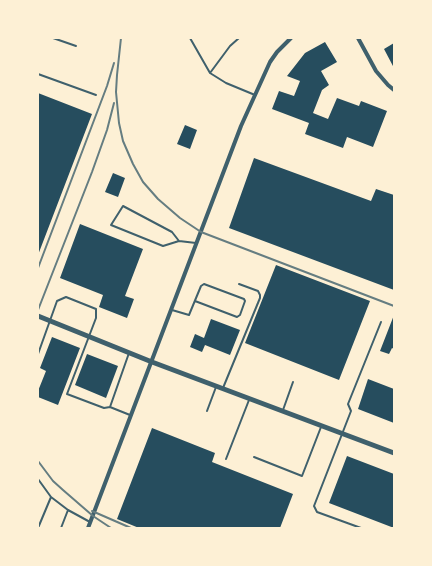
<!DOCTYPE html>
<style>
body{margin:0}
#map{position:relative;width:432px;height:566px;overflow:hidden;background:#fdf0d5;font-family:Cabin,sans-serif}
canvas{display:block}
.frame{position:absolute;inset:0;border:39px solid #fdf0d5;pointer-events:none}
</style>
<div id="map">
<canvas width="432" height="566"></canvas>
<div class="frame"></div>
</div>
<script>
const ctx = document.querySelector('canvas').getContext('2d');
ctx.lineJoin = 'round';
function fill(path, color) {
  ctx.fillStyle = color;
  ctx.fill(path, 'evenodd');
}
function poly(rows) {
  const path = new Path2D();
  for (const r of rows) {
    path.moveTo(r[0], r[1]);
    for (let i = 2; i < r.length; i += 2) path.lineTo(r[i], r[i + 1]);
  }
  return path;
}
function stroke(path, color, width, dash) {
  ctx.strokeStyle = color;
  ctx.lineWidth = width;
  ctx.lineCap = dash ? 'butt' : 'round';
  ctx.setLineDash(dash || []);
  ctx.stroke(path);
}
const building = poly([
 [325,42,337,62,321,71,329,85,322,90,313,113,328,119,337,98,359,106,361,101,387,111,373,147,347,137,343,148,305,134,309,123,272,109,279,91,294,96,300,81,287,76,305,53],
 [394,43,394,68,384,49],
 [38,93,92,114,38,255],
 [185,125,197,130,190,149,177,144],
 [254,158,371,201,376,189,394,195,394,290,229,228],
 [113,173,125,178,118,197,105,192],
 [80,224,143,249,125,296,134,299,127,318,99,307,103,295,60,278],
 [276,265,370,301,339,380,245,343],
 [394,315,394,349,392,348,389,354,380,351],
 [211,319,240,330,230,355,205,345,202,352,190,347,195,334,204,338],
 [52,337,80,348,58,405,38,397,38,391,46,371,40,368],
 [87,354,118,366,106,398,75,385],
 [368,379,394,389,394,423,358,409],
 [152,428,215,453,212,462,293,494,280,528,139,528,117,519],
 [347,456,394,474,394,528,329,503]
]);
const service = poly([
 [53,38,76,46],
 [190,38,210,73,226,83,255,95],
 [210,73,230,46,239,38],
 [38,74,96,95],
 [179,241,172,232,123,206,111,225,163,246,179,241,196,243],
 [172,310,189,315,201,286,204,284,244,299,245,301,240,315,237,317,195,301],
 [129,353,110,407,130,415],
 [38,354,57,301,66,297,96,309,96,318,67,394,104,408,110,407],
 [223,388,260,298,260,295,258,291,239,284],
 [283,410,293,382],
 [207,411,216,387],
 [254,457,302,476,321,427],
 [226,459,249,400],
 [38,479,51,497,68,510,90,522],
 [38,528,51,497],
 [61,528,68,510],
 [361,528,317,512,314,506,351,411,348,404,381,322]
]);
const minor = poly([
 [358,38,376,71,388,85,394,90],
 [88,528,241,126,270,62,277,52,291,38]
]);
const tertiary = poly([
 [38,316,152,362,394,453]
]);
const rail = poly([
 [121,38,117,75,116,92,119,123,123,141,133,164,143,182,158,199,180,218,201,232,394,306],
 [38,268,107,86,114,63],
 [38,310,92,172,107,130,114,103],
 [38,461,53,481,63,490,93,516,111,528],
 [92,511,131,528]
]);
fill(building, '#264d5e');
stroke(service, '#3f606c', 2);
stroke(minor, '#3f606c', 4);
stroke(tertiary, '#3f606c', 5);
stroke(rail, '#657d81', 2);
</script>
